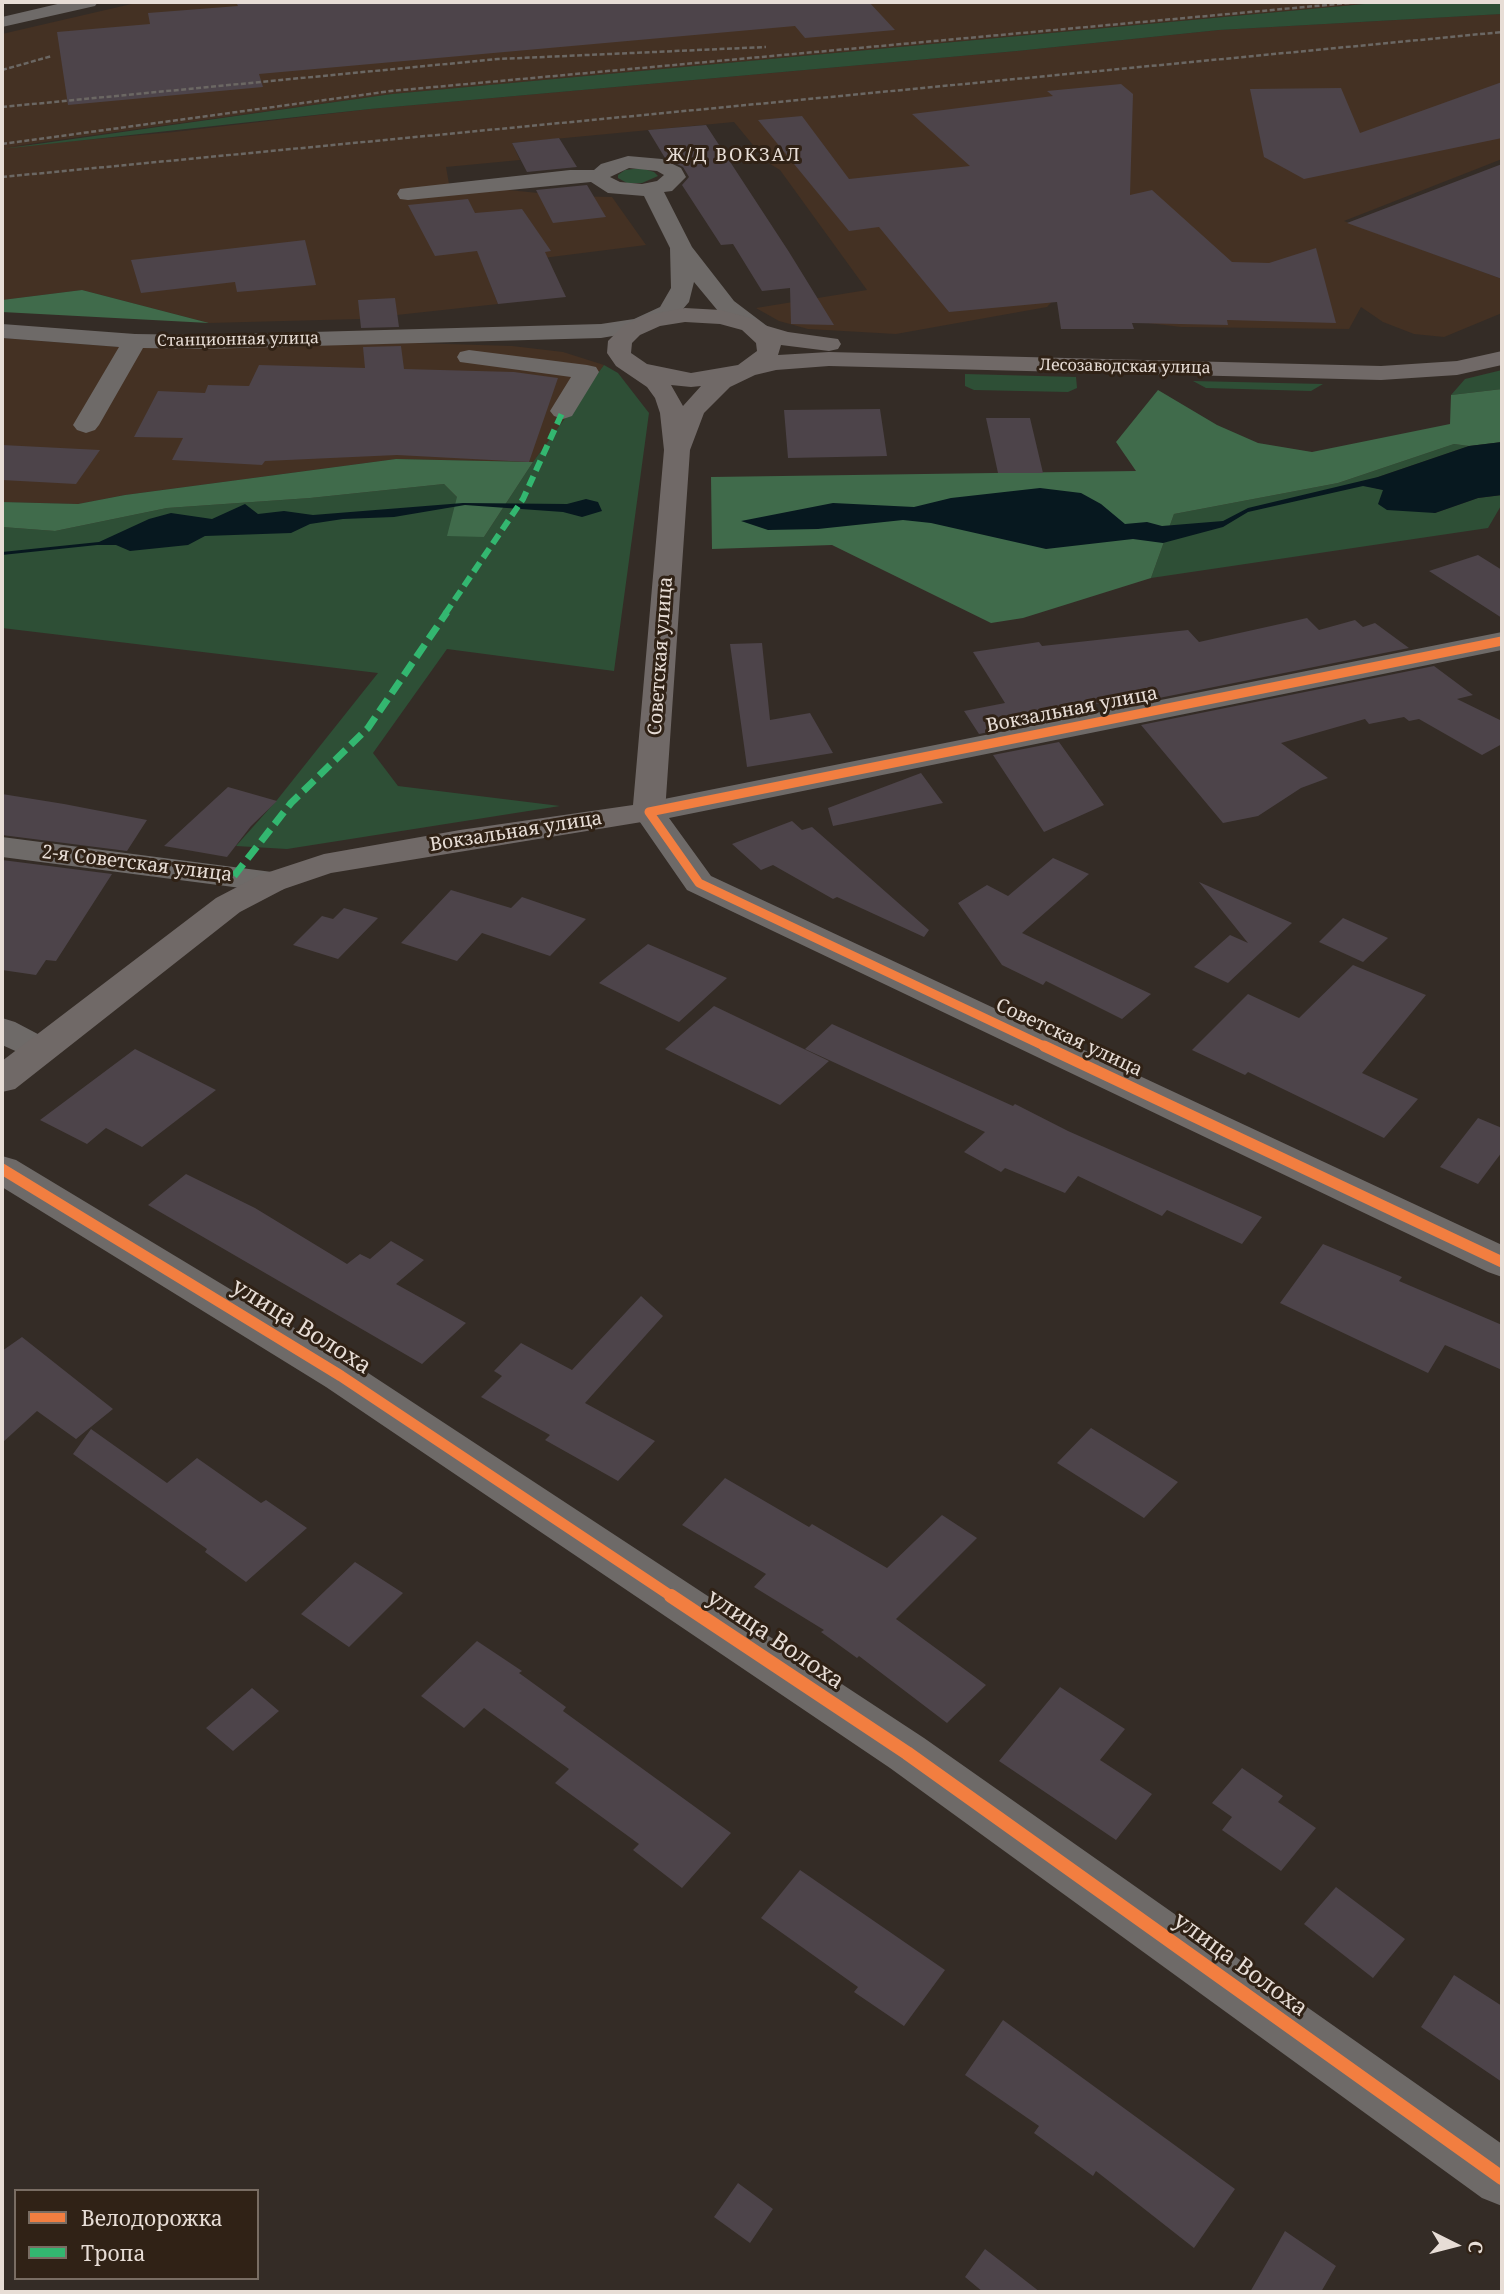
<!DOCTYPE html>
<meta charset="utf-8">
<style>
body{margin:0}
#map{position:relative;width:1504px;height:2294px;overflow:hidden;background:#342c26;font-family:"Noto Serif",serif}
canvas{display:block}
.frame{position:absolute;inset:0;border:4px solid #e7ddd6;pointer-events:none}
.legend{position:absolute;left:14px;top:2189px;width:245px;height:91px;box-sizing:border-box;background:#302216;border:2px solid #796d63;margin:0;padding:9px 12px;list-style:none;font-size:21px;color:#e7ddd6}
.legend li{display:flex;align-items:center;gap:14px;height:35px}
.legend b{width:35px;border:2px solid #796d63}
.north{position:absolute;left:1420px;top:2210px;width:70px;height:70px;-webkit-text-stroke:5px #302216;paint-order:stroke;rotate:96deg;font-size:19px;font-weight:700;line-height:28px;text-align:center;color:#e7ddd6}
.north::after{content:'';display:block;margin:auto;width:24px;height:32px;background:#e7ddd6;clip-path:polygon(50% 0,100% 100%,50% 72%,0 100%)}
</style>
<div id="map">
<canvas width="1504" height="2294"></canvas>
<div class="frame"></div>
<ul class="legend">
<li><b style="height:9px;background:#f27e40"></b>Велодорожка</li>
<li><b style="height:9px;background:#33b770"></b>Тропа</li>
</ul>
<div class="north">С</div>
</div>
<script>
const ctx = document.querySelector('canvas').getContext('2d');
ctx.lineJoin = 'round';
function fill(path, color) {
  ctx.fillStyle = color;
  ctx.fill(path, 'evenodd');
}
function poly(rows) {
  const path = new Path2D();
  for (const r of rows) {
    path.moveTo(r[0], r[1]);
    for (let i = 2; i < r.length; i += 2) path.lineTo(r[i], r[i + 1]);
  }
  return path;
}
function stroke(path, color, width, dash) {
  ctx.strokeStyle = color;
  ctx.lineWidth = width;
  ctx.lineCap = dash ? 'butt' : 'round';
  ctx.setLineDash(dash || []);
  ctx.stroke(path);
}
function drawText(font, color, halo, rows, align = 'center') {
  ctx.font = font + ' "Noto Serif",serif';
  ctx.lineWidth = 6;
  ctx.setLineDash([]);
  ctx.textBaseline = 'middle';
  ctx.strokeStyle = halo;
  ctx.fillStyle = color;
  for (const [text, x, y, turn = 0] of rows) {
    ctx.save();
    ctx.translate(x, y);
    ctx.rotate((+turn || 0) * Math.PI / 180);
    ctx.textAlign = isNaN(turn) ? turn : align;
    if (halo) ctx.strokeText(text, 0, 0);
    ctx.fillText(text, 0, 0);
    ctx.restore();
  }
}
const built = poly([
 [140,2,1384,2,392,94,7,147,174,132,370,109,1017,51,1219,30,1502,14,1502,159,1344,221,1502,279,1502,313,1444,337,1414,334,1383,322,1361,307,1349,329,1181,327,1148,323,1083,269,1047,307,896,334,808,329,779,321,756,308,867,290,780,170,767,162,734,122,512,143,520,160,446,167,449,184,568,196,612,197,646,245,543,258,486,273,498,304,360,319,209,323,82,290,2,300,2,34],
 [2,338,121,347,415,343,512,346,563,352,604,365,533,462,396,459,125,495,78,504,2,502]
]);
const green = poly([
 [1386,2,1502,2,1502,14,1219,30,1017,51,370,109,2,149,392,94],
 [641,168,654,172,658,176,642,183,627,183,618,178,618,175,625,170],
 [604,365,618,373,649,413,614,671,447,649,373,753,398,786,560,806,287,849,236,846,277,800,378,673,2,628,2,527,55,531,167,508,310,498,444,484,457,497,484,537,533,462],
 [1502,370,1502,389,1451,395,1465,379],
 [965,374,1076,377,1077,388,1068,392,974,390,965,386],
 [1193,381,1323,384,1311,391,1206,388],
 [1454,444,1469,446,1378,477,1364,485,1383,490,1435,513,1478,498,1502,495,1502,504,1488,528,1151,578,1174,514,1338,483]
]);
const forest = poly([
 [82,290,209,323,2,312,2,300],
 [1502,389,1502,442,1469,446,1454,444,1338,483,1174,514,1151,578,1023,618,991,623,832,545,712,549,711,477,1136,471,1116,442,1158,390,1217,425,1258,443,1312,452,1450,424,1451,395],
 [396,459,533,462,484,537,447,536,457,497,444,484,310,498,167,508,55,531,2,527,2,502,78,504,125,495]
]);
const water = poly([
 [1502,442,1502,495,1478,498,1435,513,1387,510,1378,504,1383,490,1363,486,1248,512,1223,527,1163,543,1133,539,1046,549,931,523,903,520,818,529,768,530,741,521,833,503,914,507,951,498,1040,488,1081,493,1101,504,1125,524,1147,522,1162,526,1223,521,1248,508,1378,477,1469,446],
 [586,499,598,502,602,511,582,517,563,512,465,505,394,517,343,519,310,524,291,533,205,536,188,545,130,551,116,545,97,545,2,555,2,552,99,542,149,519,171,513,212,519,245,504,258,514,284,511,313,515,463,503,567,504]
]);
const building = poly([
 [236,2,869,2,895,30,805,38,795,26,259,74,263,87,68,105,57,32,150,24,148,13,238,6],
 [1502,82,1502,138,1304,179,1264,157,1250,89,1341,88,1360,133],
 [1121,84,1133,94,1130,195,1152,190,1232,262,1269,263,1316,248,1336,323,1227,320,1228,325,1132,323,1134,329,1061,329,1057,302,949,312,879,227,849,231,758,120,802,116,849,179,970,166,912,114,1053,96,1047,91],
 [706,125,789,252,834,325,791,324,790,288,762,291,733,244,721,245,682,185,689,177,683,167,665,158,648,130],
 [559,138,577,167,527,172,512,143],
 [1502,164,1502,279,1347,223],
 [587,185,606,217,553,223,536,190],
 [468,199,475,213,522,209,551,251,545,252,566,297,498,304,477,251,435,256,408,205],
 [305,240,316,285,237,292,235,282,141,293,131,260],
 [395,298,399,327,361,328,358,300],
 [401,346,404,369,514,372,558,378,529,462,397,455,265,461,262,465,172,460,183,438,134,437,158,391,205,393,208,385,249,386,259,365,365,368,363,347],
 [880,409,887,456,788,458,784,410],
 [986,418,1030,418,1043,473,998,473],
 [2,445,100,450,76,484,2,480],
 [1478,555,1502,570,1502,618,1429,571],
 [1307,618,1319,630,1355,620,1363,627,1375,623,1409,648,1124,705,1120,700,1039,713,1044,721,979,734,964,711,1005,703,973,652,1039,642,1042,646,1188,630,1199,642],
 [762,643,770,720,810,713,833,753,747,767,730,644],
 [1434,666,1473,695,1457,699,1502,721,1502,744,1482,755,1419,719,1409,721,1404,717,1369,724,1365,719,1281,743,1328,778,1301,788,1258,816,1223,823,1141,725],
 [1059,742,1104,805,1044,832,993,755],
 [921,773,943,803,833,826,828,808],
 [228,787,277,801,251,826,227,857,164,846],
 [2,794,64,804,147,820,127,851,2,835],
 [792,821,802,830,812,827,929,930,924,937,837,897,833,899,773,865,761,870,732,844],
 [1053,858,1089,874,1022,933,1151,994,1122,1019,1046,981,1043,985,1002,965,958,903,987,885,1008,896],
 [2,860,112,874,56,961,46,960,36,975,2,970],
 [1199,882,1292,923,1228,983,1194,967,1230,935,1248,943],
 [451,890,511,908,522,897,586,919,550,956,482,933,457,961,401,943],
 [344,908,378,918,338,959,293,945,322,916,333,919],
 [1343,918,1388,938,1363,962,1319,942],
 [648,944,727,978,679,1022,599,983],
 [1353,965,1426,995,1362,1073,1418,1099,1384,1138,1248,1072,1245,1075,1192,1050,1248,994,1299,1018],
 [714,1006,829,1061,780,1105,665,1049],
 [832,1024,1013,1106,1015,1104,1068,1131,1262,1217,1242,1244,1167,1210,1162,1216,1078,1176,1065,1193,1005,1168,1001,1172,964,1152,985,1132,805,1049],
 [135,1049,216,1090,142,1147,106,1128,87,1144,40,1120],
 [1478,1118,1502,1128,1502,1152,1478,1184,1440,1167],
 [186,1174,255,1208,347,1264,360,1254,370,1259,391,1241,424,1260,396,1284,466,1323,422,1364,148,1205],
 [1323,1244,1402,1277,1399,1281,1502,1325,1502,1370,1445,1345,1428,1373,1280,1303],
 [641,1296,663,1316,585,1403,655,1441,618,1481,545,1440,550,1435,481,1397,502,1376,494,1371,521,1343,572,1370],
 [22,1337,113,1409,76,1439,37,1411,2,1443,2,1351],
 [1091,1428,1178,1482,1144,1518,1057,1463],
 [91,1429,167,1483,197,1458,261,1503,266,1500,307,1528,246,1582,205,1552,207,1549,73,1454],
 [725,1478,809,1527,812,1524,887,1568,942,1515,977,1538,896,1619,986,1685,947,1723,859,1656,857,1658,821,1632,824,1630,754,1587,766,1574,682,1525],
 [355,1562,403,1593,349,1647,301,1614],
 [477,1641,522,1671,519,1673,566,1707,563,1711,731,1833,682,1888,633,1850,639,1844,555,1783,569,1769,484,1708,464,1728,421,1696],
 [1060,1687,1125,1729,1100,1760,1152,1794,1116,1840,999,1761],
 [252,1688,279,1711,233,1751,206,1728],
 [1242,1768,1283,1796,1278,1802,1316,1828,1281,1871,1222,1830,1232,1817,1212,1803],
 [800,1870,945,1970,904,2026,854,1992,858,1987,761,1918],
 [1336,1887,1405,1939,1373,1978,1304,1924],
 [1454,1975,1502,2006,1502,2082,1421,2027],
 [1003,2020,1235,2189,1194,2248,1096,2171,1093,2176,1034,2133,1039,2126,965,2075],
 [738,2183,773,2209,750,2243,714,2217],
 [1285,2231,1336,2266,1321,2292,1250,2292],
 [985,2249,1040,2292,983,2292,965,2277]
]);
const minor = poly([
 [66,2,98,2,95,6,2,27,2,17,66,2],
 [628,156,662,159,681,168,686,177,672,191,664,192,692,247,734,301,767,326,771,331,767,336,759,338,751,336,718,311,694,282,689,302,676,317,648,330,601,338,203,349,143,348,99,425,95,430,86,433,77,430,73,425,119,347,2,338,2,324,135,334,203,335,601,324,634,319,660,307,671,288,670,248,644,196,608,193,591,182,408,200,400,199,397,194,400,189,408,188,570,170,594,170,601,164,628,156],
 [629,168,657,171,664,175,657,181,642,184,620,182,610,177,629,168],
 [469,350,587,365,596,367,599,372,572,416,563,419,554,416,550,411,571,377,460,362,457,357,460,352,469,350],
 [1502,632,1502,650,669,818,711,876,1502,1245,1502,1277,1488,1272,687,890,633,812,638,805,649,802,1502,632],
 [2,837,272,872,284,875,289,882,284,889,272,892,2,857,2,837],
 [2,1018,15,1022,53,1042,58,1050,53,1058,40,1062,2,1045,2,1018],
 [2,1156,16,1160,356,1365,924,1738,1502,2144,1502,2206,1482,2198,890,1768,326,1387,2,1187,2,1156]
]);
const major = poly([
 [685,308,721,310,758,320,764,325,788,332,838,339,841,344,838,349,829,351,781,345,778,355,829,352,1381,366,1457,361,1502,351,1502,365,1457,375,1381,380,829,366,776,370,755,375,730,387,704,413,690,450,665,812,660,819,331,873,284,889,240,912,15,1089,2,1092,2,1061,216,898,260,875,324,854,460,830,633,805,664,450,660,413,655,398,647,387,616,366,607,353,608,341,624,325,646,315,685,308],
 [685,322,720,324,742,330,756,343,757,351,738,365,691,373,647,364,631,353,632,343,640,335,660,326,685,322],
 [671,385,691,387,701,386,683,406,671,385]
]);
const rail = poly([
 [2,70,52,56],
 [2,107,498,59,766,47],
 [2,144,391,91,1359,2],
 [2,177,1502,32]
]);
const quietFar1 = poly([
 [445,614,523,499,563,411]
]);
const quiet = poly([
 [234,876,291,803,368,728,447,612]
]);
const cyclewayFar2 = poly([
 [1048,1048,699,883,649,812,1502,641]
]);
const cyclewayFar1 = poly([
 [1044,1046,1502,1262],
 [2,1169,341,1376,674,1598]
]);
const cycleway = poly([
 [671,1596,907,1753,1502,2178]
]);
const farStreetnames = [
 ["Станционная улица",238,340,-1],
 ["Лесозаводская улица",1125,367,1]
];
const farNeighbourhoodnames = [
 ["Ж/Д ВОКЗАЛ",734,156]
];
const streetNames = [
 ["Советская улица",661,656,-86],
 ["Вокзальная улица",1072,710,-11],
 ["Вокзальная улица",516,832,-9],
 ["2-я Советская улица",137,864,7],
 ["Советская улица",1069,1038,25]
];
const nearStreetnames = [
 ["улица Волоха",301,1327,32],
 ["улица Волоха",775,1640,34],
 ["улица Волоха",1240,1965,36]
];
fill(built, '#443123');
fill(green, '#2e4f36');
fill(forest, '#406b4b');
fill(water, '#07181f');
fill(building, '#4d444a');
fill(minor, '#6e6a68');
fill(major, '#706967');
stroke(rail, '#6b6763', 2.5, [5, 2.5]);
stroke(quietFar1, '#33b770', 6, [11, 6]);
stroke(quiet, '#33b770', 7, [15, 7]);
stroke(cyclewayFar2, '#f27e40', 9);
stroke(cyclewayFar1, '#f27e40', 11);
stroke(cycleway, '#f27e40', 14);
drawText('16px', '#e7ddd6', '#302216', farStreetnames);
ctx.letterSpacing = '2px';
drawText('18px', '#e7ddd6', '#302216', farNeighbourhoodnames);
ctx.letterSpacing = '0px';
drawText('19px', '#e7ddd6', '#302216', streetNames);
drawText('23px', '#e7ddd6', '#302216', nearStreetnames);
</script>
